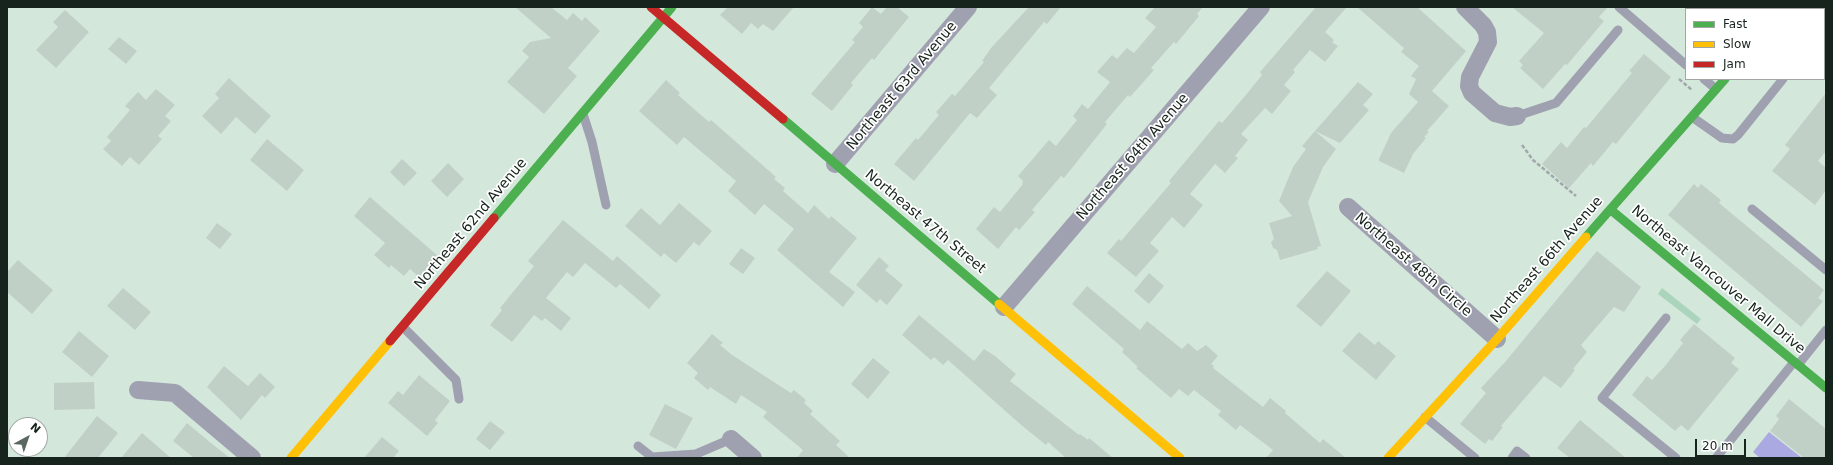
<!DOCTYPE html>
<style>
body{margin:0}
#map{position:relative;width:1833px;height:465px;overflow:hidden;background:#d4e7db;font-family:"DejaVu Sans",sans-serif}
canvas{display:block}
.frame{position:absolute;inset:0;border:8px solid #17241d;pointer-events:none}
.legend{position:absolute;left:1685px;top:8px;width:140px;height:72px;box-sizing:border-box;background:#fff;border:1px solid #a2a7a5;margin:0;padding:5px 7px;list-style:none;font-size:12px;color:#17241d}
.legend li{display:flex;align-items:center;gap:8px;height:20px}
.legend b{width:20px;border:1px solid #a2a7a5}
.north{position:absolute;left:8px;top:417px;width:40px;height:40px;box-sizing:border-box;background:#fff;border:1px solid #a2a7a5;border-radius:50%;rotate:40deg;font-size:11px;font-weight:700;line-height:16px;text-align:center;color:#17241d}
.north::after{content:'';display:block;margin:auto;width:14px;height:18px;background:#596860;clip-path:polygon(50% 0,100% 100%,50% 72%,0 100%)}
.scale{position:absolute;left:1695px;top:439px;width:51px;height:18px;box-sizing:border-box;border:2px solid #17241d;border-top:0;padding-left:5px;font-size:12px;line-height:14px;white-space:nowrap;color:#17241d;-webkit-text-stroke:3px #fff;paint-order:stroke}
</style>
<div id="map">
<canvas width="1833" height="465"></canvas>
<div class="frame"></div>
<ul class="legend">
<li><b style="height:5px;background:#4caf50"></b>Fast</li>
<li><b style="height:5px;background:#ffc107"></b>Slow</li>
<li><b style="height:5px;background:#c62828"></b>Jam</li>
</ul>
<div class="north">N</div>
<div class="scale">20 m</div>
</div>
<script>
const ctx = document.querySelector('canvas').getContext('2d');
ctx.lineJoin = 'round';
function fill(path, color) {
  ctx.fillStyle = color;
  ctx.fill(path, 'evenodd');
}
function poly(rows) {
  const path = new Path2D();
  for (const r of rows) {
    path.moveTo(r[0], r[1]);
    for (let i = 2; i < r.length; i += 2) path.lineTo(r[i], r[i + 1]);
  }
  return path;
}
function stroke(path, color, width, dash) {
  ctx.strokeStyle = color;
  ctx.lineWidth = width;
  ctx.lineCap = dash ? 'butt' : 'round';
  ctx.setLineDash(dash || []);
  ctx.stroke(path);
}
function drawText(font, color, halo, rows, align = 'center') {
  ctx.font = font + ' "DejaVu Sans",sans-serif';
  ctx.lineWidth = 3.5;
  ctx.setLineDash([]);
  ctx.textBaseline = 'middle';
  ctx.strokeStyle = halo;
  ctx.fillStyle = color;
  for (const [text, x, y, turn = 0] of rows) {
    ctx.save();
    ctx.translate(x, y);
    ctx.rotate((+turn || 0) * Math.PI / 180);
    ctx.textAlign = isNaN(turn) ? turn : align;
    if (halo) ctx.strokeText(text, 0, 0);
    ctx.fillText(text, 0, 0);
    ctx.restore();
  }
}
const green = poly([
 [1662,288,1701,319,1697,324,1658,294]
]);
const water = poly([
 [1769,432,1802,458,1760,458,1753,452]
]);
const building = poly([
 [515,7,551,7,567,20,573,13,582,21,585,17,600,31,568,68,577,76,544,114,507,82,529,57,522,51,530,42,551,38],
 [728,7,794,7,773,31,763,24,758,29,751,23,742,34,720,15],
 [872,7,881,14,887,7,897,7,909,17,874,60,872,58,851,83,853,85,832,111,811,94,855,42,852,40,863,27,859,23],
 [1026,7,1061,7,1047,24,1044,22,989,88,997,95,977,118,970,113,914,181,894,164,916,138,918,140,939,115,936,112,952,94,955,96,984,62,982,61,991,48,1028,8],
 [1155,7,1203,7,1197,14,1199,16,1176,44,1174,42,1151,68,1154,70,1130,97,1128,95,1105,122,1107,124,1064,178,1061,176,1032,210,1035,212,1019,230,1016,227,998,249,976,229,994,207,1000,212,1023,184,1022,183,1023,181,1018,176,1049,140,1056,146,1077,120,1073,116,1082,104,1088,109,1110,82,1097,72,1112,55,1117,59,1127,48,1134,53,1156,27,1145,18],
 [1316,7,1347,7,1325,32,1334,40,1332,42,1338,46,1325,62,1310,50,1293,70,1295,72,1284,85,1291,91,1272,114,1265,108,1241,134,1248,140,1235,156,1238,158,1225,173,1215,164,1190,194,1203,205,1184,228,1172,217,1150,243,1159,251,1136,277,1107,253,1119,239,1121,241,1171,183,1169,181,1219,121,1222,123,1245,96,1262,75,1260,72],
 [1357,7,1417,7,1466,51,1432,91,1449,106,1427,131,1429,132,1424,137,1426,138,1413,154,1404,173,1379,161,1379,159,1391,133,1418,102,1409,94,1416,79,1411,76,1419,66,1401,52,1404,48],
 [1512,7,1608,7,1599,17,1604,21,1567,65,1565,64,1543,89,1520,68,1523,65,1519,61,1544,33],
 [65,10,89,32,56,68,36,50,58,27,53,22],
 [119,37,137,51,126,64,108,49],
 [1644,54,1671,77,1616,144,1613,142,1593,166,1591,163,1569,188,1542,164,1561,142,1567,148,1584,127,1586,128,1632,73,1629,71],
 [229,78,271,116,255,134,236,117,221,134,202,116,219,98,215,94],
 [666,80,680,93,678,95,709,122,711,120,776,177,774,179,785,188,783,191,808,213,814,205,829,219,831,216,857,238,829,272,855,292,843,307,777,250,794,229,764,204,755,215,728,191,736,181,684,137,677,145,639,111],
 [1358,82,1373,94,1363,105,1369,110,1340,143,1315,131],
 [156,89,175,105,165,116,171,121,158,136,162,139,139,165,130,157,122,166,103,149,111,141,107,137,130,110,125,106,138,92,146,100],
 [1826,93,1826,151,1818,161,1826,168,1826,190,1815,205,1772,171,1790,149,1785,145],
 [1315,131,1336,149,1323,167,1308,202,1321,246,1317,247,1318,249,1280,260,1277,250,1273,248,1271,242,1274,239,1269,223,1292,216,1279,201,1293,167,1306,149,1302,146],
 [267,139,304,170,287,191,250,160],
 [402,159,417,173,404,186,390,172],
 [448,163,464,179,447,197,431,181],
 [1694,184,1698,188,1701,184,1721,200,1719,203,1824,290,1818,298,1823,301,1801,327,1668,215],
 [370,197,438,256,419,277,410,269,404,276,391,265,389,268,374,255,385,243,354,216],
 [679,203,712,231,699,246,694,242,676,263,664,253,661,257,625,226,641,208,660,225],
 [563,220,613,261,617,256,661,295,649,309,620,284,616,288,585,263,573,277,567,272,546,298,571,318,561,331,545,318,542,321,534,315,512,342,490,325,502,310,500,308,534,266,528,261],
 [217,223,232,234,220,249,206,238],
 [741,248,755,258,743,274,729,264],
 [1597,251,1641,287,1624,312,1614,307,1581,345,1587,352,1573,369,1575,370,1561,388,1544,376,1501,426,1503,427,1492,441,1489,439,1485,444,1460,424,1486,393,1481,388,1505,362],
 [879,257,889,266,885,270,903,285,887,305,880,299,877,303,856,285],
 [18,260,53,290,32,314,7,292,7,272],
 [1327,271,1351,291,1321,327,1296,306],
 [1149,273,1164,286,1149,304,1134,291],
 [1087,286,1140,330,1147,321,1182,349,1188,343,1197,351,1206,345,1218,356,1211,364,1214,366,1213,368,1263,407,1270,398,1286,411,1285,413,1320,443,1323,439,1346,458,1266,458,1273,450,1240,425,1236,430,1218,415,1221,411,1194,390,1188,396,1179,389,1171,398,1136,368,1138,367,1122,352,1124,349,1072,304],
 [123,288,151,312,135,330,107,306],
 [919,315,974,361,984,349,995,356,1016,374,1010,381,1079,435,1080,434,1088,440,1089,438,1113,458,1066,458,1048,442,1046,445,1020,424,948,360,943,365,934,357,931,360,902,335],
 [1694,324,1735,358,1731,363,1739,369,1688,431,1681,425,1675,431,1632,395,1647,376,1652,380,1665,366,1683,343,1680,340],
 [79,331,109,356,92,377,62,352],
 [1359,332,1375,345,1378,341,1396,356,1376,380,1342,351],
 [712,334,723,343,720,345,732,355,791,393,794,390,806,400,804,403,813,411,810,414,840,441,836,445,850,458,797,458,803,450,763,417,767,412,741,395,736,404,710,387,708,390,694,378,698,373,687,363],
 [873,358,890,372,868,399,851,384],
 [224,366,248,386,260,373,275,387,265,398,262,395,241,420,207,387],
 [419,375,450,401,435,420,438,423,427,436,388,403,398,391,403,395],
 [94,382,95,409,54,410,54,383],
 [1789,399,1826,429,1826,458,1804,458,1770,431,1779,419,1776,416],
 [665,404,693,418,676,449,649,435],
 [97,416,118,433,98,458,64,458],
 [1580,420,1626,458,1570,458,1557,448],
 [490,421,505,432,490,450,476,439],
 [187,423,211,443,230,458,194,458,173,441],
 [142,433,171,458,121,458],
 [382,437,399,451,393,458,364,458]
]);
const path = poly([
 [1679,79,1692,90],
 [1522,145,1533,160,1576,196]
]);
const lane = poly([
 [1619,7,1686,65],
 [1704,79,1716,89],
 [583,114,592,142,606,205],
 [1517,116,1556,103,1618,30],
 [1692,117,1722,138,1733,139,1738,135,1783,79],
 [1752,209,1826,270],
 [1666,318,1602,398,1676,458],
 [403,327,456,380,459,399],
 [1798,365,1826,330],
 [1425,417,1475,458],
 [638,446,652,457,696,454,731,439],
 [1512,458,1517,451,1526,458],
 [1716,458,1794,362]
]);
const street = poly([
 [1465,7,1483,25,1487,32,1488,42,1470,77,1469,86,1472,93,1495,113,1510,117,1517,116],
 [835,164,968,7],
 [1348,207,1497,339],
 [1004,307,1261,7],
 [138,390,175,393,252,458],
 [731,439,753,458]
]);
const fast = poly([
 [1783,9,1784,7],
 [783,119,999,304],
 [1611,210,1826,388],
 [494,218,672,7],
 [1586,237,1725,79]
]);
const slow = poly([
 [999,304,1180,458],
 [291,458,390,341],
 [1388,458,1497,339,1586,237]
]);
const jam = poly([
 [651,7,783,119],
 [390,341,494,218]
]);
const streetNames = [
 ["Northeast 63rd Avenue",902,86,-50],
 ["Northeast 64th Avenue",1133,157,-49],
 ["Northeast 47th Street",925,222,40],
 ["Northeast 62nd Avenue",471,224,-50],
 ["Northeast 66th Avenue",1547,260,-49],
 ["Northeast 48th Circle",1413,265,41],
 ["Northeast Vancouver Mall Drive",1718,280,40]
];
fill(green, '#abd4bc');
fill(water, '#aba9e1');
fill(building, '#c1d0c7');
stroke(path, '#a1a8ac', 2.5, [4, 2]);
stroke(lane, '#a0a1b0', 9);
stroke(street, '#a0a1b0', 18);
stroke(fast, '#4caf50', 9);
stroke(slow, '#ffc107', 9);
stroke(jam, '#c62828', 9);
drawText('14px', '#17241d', '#fff', streetNames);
</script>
